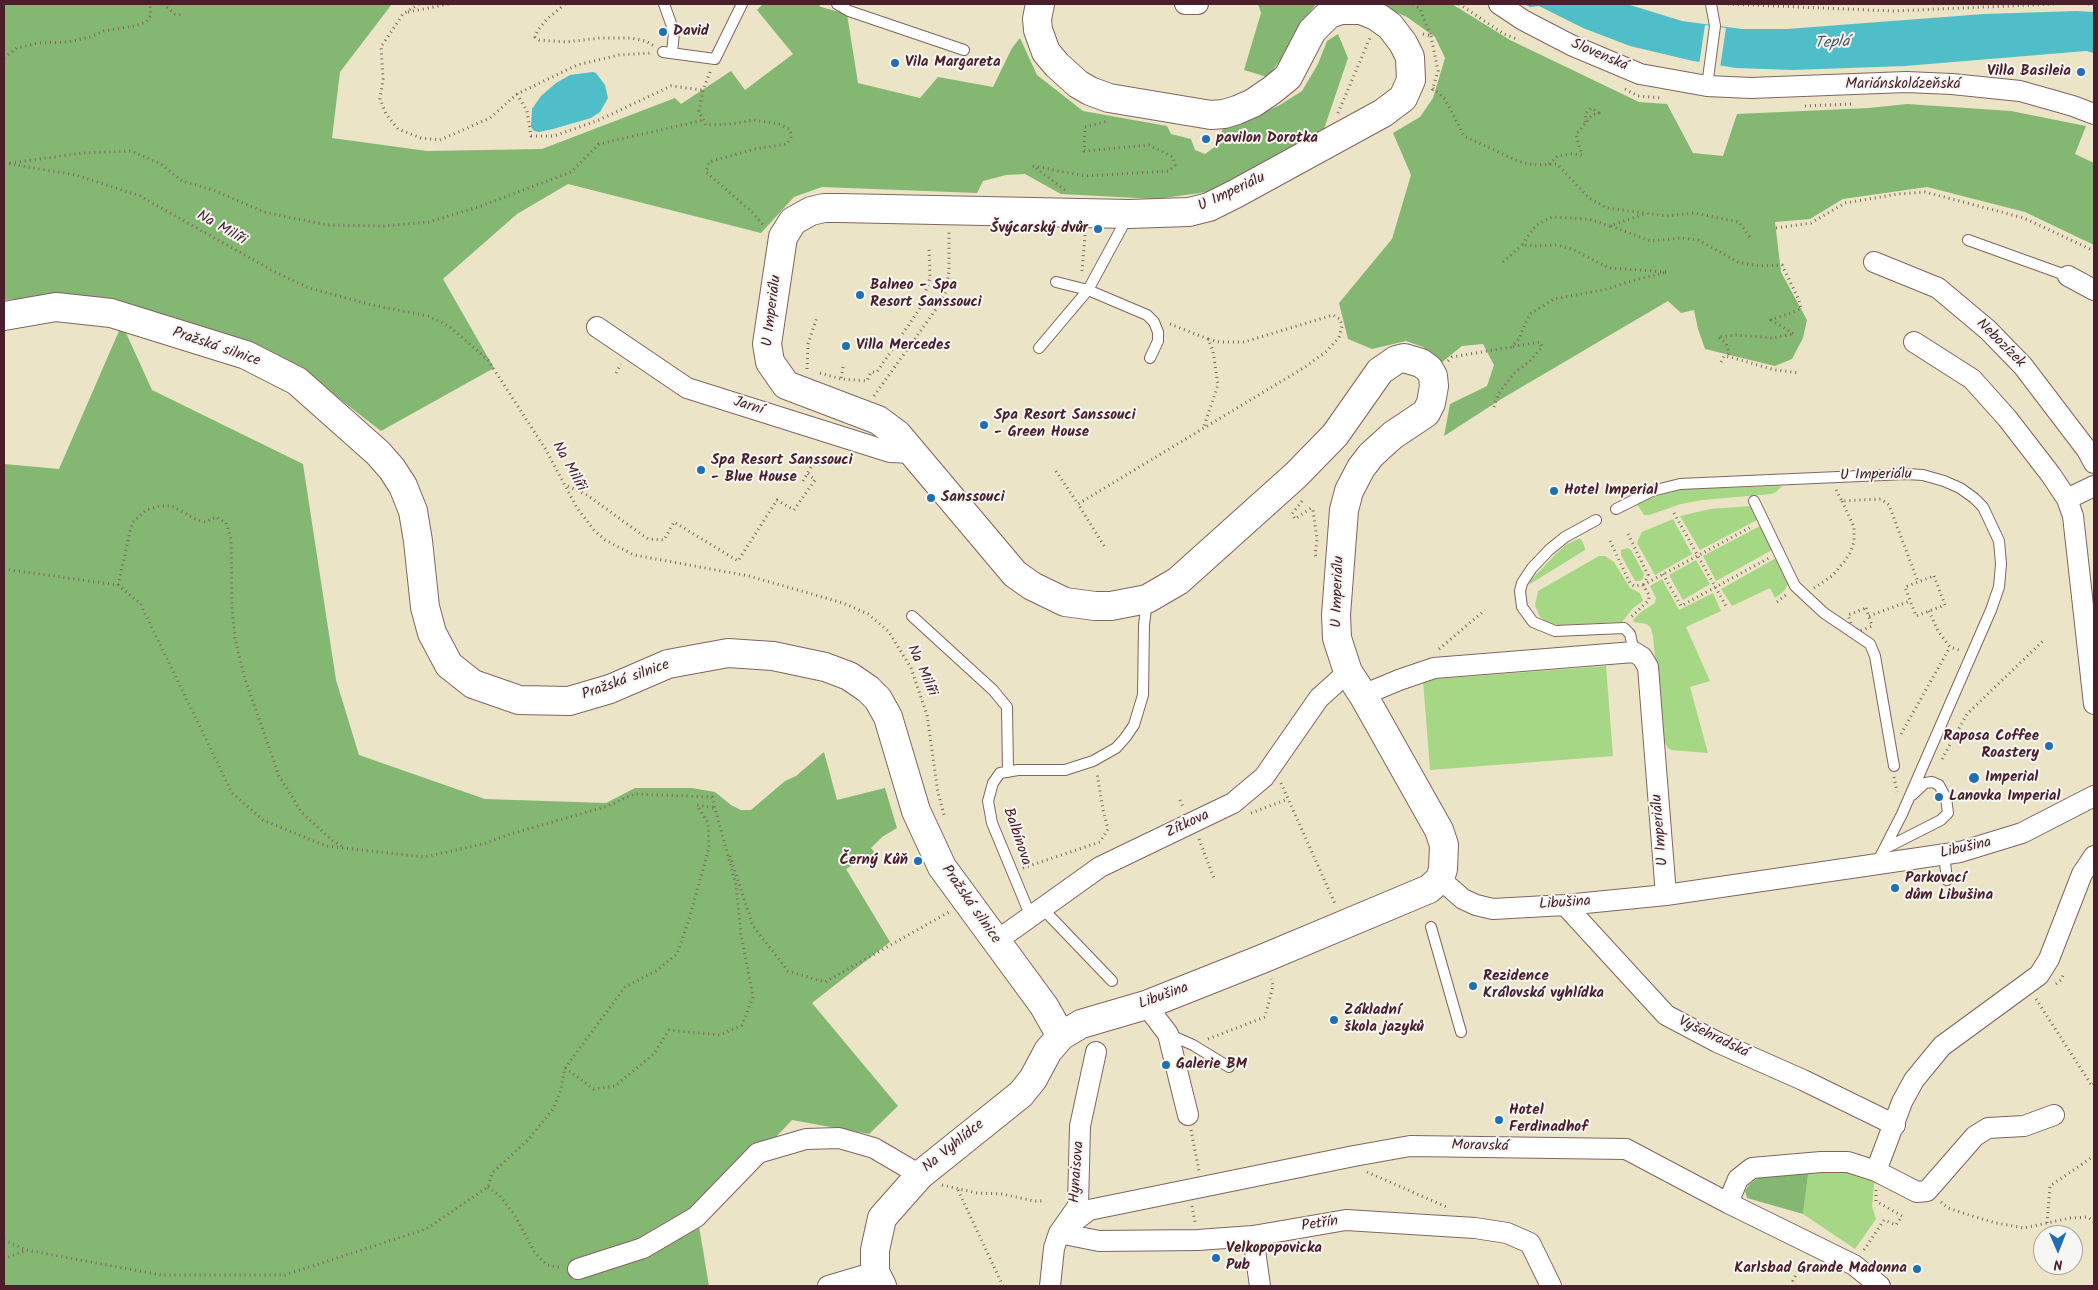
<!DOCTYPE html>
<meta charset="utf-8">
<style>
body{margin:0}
#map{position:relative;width:2098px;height:1290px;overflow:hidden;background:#ebe4c6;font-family:Kalam,sans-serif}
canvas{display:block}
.frame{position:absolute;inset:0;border:5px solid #4a1f2b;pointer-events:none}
.north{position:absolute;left:2033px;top:1225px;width:50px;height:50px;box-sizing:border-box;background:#f6f6f2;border:1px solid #b1a0a2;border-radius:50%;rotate:179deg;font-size:14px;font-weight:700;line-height:20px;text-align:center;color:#4a1f2b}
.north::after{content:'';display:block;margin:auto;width:18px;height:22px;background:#1f6fb2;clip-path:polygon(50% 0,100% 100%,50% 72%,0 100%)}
</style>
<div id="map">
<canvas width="2098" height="1290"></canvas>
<div class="frame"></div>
<div class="north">N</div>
</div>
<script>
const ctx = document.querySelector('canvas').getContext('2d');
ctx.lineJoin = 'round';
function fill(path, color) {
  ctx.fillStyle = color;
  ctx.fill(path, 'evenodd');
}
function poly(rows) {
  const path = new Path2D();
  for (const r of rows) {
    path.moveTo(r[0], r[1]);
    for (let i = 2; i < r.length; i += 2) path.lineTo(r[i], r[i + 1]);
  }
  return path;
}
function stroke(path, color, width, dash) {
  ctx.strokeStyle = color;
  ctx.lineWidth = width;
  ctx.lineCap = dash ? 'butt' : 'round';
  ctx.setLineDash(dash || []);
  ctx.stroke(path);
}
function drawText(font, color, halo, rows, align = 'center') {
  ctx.font = font + ' Kalam,sans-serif';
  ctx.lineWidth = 4;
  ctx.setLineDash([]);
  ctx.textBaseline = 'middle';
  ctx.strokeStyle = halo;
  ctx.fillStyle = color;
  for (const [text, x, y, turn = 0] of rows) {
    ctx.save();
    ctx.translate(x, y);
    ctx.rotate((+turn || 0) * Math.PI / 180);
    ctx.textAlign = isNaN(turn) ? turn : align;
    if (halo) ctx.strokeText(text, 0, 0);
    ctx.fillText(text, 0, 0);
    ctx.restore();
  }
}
const green = poly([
 [1782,486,1776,492,1771,494,1702,500,1681,504,1649,515,1644,515,1637,504,1654,497,1684,489],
 [1751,506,1757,520,1700,550,1680,516,1710,509],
 [1673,519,1692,554,1655,575,1637,543,1638,540,1642,532],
 [1760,526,1772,550,1716,581,1703,556],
 [1578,539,1581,539,1584,545,1585,550,1530,584,1529,582,1558,552,1566,545],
 [1628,548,1631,550,1644,574,1643,579,1640,581,1635,581,1621,555,1621,550],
 [1599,556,1605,556,1614,562,1630,588,1640,593,1643,601,1633,608,1622,622,1558,625,1547,622,1540,617,1535,605,1538,591],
 [1778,557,1788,584,1784,591,1775,598,1770,588,1732,606,1721,589],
 [1696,560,1710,584,1683,600,1669,575],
 [1662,579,1679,610,1713,593,1721,611,1686,627,1710,681,1690,687,1708,753,1671,750,1668,748,1663,739,1653,636,1651,628,1647,624,1634,622,1633,620,1641,612,1655,603,1656,598,1650,586],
 [1606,666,1613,756,1430,770,1423,680],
 [1809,1168,1875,1175,1872,1206,1876,1219,1855,1249,1803,1214]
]);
const forest = poly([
 [4,4,392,4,340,72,332,138,427,151,542,149,675,98,681,104,731,71,745,90,793,54,757,10,763,4,818,4,821,7,847,14,858,83,920,98,938,77,993,87,1012,48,1020,38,1037,75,1083,111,1167,126,1171,134,1191,139,1195,150,1205,154,1216,146,1223,128,1234,125,1278,106,1302,91,1318,64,1327,41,1338,34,1348,58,1323,132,1207,192,1157,199,1061,194,1025,174,1006,175,983,181,977,193,822,187,794,197,761,233,568,184,517,214,443,279,494,368,381,431,301,369,243,342,80,295,4,300],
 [1258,4,1316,4,1305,19,1296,41,1267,77,1244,70,1261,13],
 [1377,4,1452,4,1510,40,1639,102,1667,104,1693,153,1723,156,1737,114,1869,108,1907,104,2011,111,2086,126,2075,154,2094,163,2094,245,2025,212,1927,187,1843,199,1810,219,1775,222,1781,272,1807,320,1803,338,1792,359,1775,366,1705,349,1698,329,1694,310,1681,313,1668,301,1503,398,1444,436,1450,404,1487,386,1494,365,1483,344,1462,346,1441,363,1423,347,1406,341,1372,349,1348,339,1339,303,1392,239,1411,175,1393,133,1420,117,1433,98,1445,58,1435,37,1407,17],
 [122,324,152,390,303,464,336,680,359,755,485,799,606,803,635,788,692,788,715,792,731,805,741,810,751,810,785,781,796,776,824,752,837,800,885,788,897,828,882,837,871,848,875,853,846,869,890,942,812,1003,898,1106,869,1134,792,1120,698,1220,709,1286,4,1286,4,464,59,469],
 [1809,1168,1803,1214,1747,1198,1745,1191,1749,1185,1764,1173]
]);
const water = poly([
 [1524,4,1627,4,1682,21,1742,29,1787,29,1984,14,2077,11,2094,12,2094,53,2086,51,1905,66,1793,70,1736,68,1693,61,1630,46,1583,28,1539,6,1530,7],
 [593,72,596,73,605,85,608,98,600,112,591,118,553,129,539,132,534,131,531,127,532,109,541,96,556,83,570,75]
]);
const pier = poly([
 [1705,25,1726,28,1720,68,1699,65]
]);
const path = poly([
 [163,4,175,14,182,15],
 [419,4,403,14,381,47,383,79,380,99,386,114,398,129,421,138,440,140,490,118,517,94,577,65,619,55,652,53],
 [565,4,547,19,538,30,535,37,539,40,566,42,600,38,630,38,646,41,654,46],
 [1413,4,1420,9,1431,36,1423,34],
 [1459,4,1504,34,1517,39],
 [1728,4,1893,11,2055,4],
 [2088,4,2094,4],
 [408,12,449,4],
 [1431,36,1438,71,1432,91],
 [4,58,17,48,39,43,68,42,90,37,104,31,135,26,146,22,151,15,150,4],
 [710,72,703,90,699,111,706,125,733,124,753,120,779,124,789,129,792,136,787,144,755,149,709,162,706,172,752,212,764,226],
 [1433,88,1445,99,1464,136,1520,162,1537,165,1557,164,1589,198,1607,208,1667,216,1694,213,1739,222,1752,240],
 [1625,89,1638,96,1662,98],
 [517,94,527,111,531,136,554,136,599,120,671,86,703,90],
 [1805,106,1851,104],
 [1338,113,1370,38],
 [4,163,76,175,140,196,273,271,309,288,372,305,428,316,439,321,450,327,488,360,546,450,577,508,594,530,605,540,634,555,749,576,843,603,868,614,889,632,911,668,927,715,938,793,945,818],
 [10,163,83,153,131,151,161,164,182,181,213,190,264,212,327,225,384,226,429,222,481,206,571,172,599,144,704,120],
 [1549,164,1558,156,1571,154,1582,155,1576,135,1592,115,1599,113,1591,108,1585,114,1586,123],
 [1065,190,1033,166,1085,176,1169,171,1175,165,1173,157,1149,145,1084,151,1085,127,1108,121],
 [1611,226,1650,241,1682,238,1698,240,1738,262,1759,266,1782,265,1799,300,1801,309,1771,320,1794,334,1772,338,1736,335,1718,337,1726,343,1729,353,1727,357],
 [1776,228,1811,223,1845,203,1898,194,1925,192,2024,218,2094,251],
 [1503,262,1522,245],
 [1082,271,1085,235],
 [1170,324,1208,339,1213,351,1218,385,1203,429],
 [1448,361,1452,357,1511,347,1520,338,1521,333,1530,314,1554,299,1608,289,1627,282,1667,272,1609,268,1574,250,1557,245,1535,246,1522,245,1536,225,1552,217,1588,219,1610,226,1644,214],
 [1721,362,1724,356,1730,357,1775,370,1800,373],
 [843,367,841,379,867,381,871,372,877,372,920,308,930,278,929,248],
 [807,369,808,344,817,317],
 [616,373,621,364],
 [820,373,841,379],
 [874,396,939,305,946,291,949,271,949,230],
 [1494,407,1498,394,1515,372,1529,362,1542,347,1540,342,1511,347],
 [1056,471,1078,504],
 [803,481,812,465,850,459],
 [568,486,587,495,648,539,664,540,674,522,738,561,777,500,794,510,815,480,807,473],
 [1836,490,1842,501,1881,499,1889,505,1918,582],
 [1302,501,1292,514,1295,519,1311,508,1313,510,1317,540,1315,554,1317,559],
 [1674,513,1727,608],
 [1628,534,1648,575,1644,584],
 [1610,541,1630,583,1634,586,1643,585,1649,595,1649,600,1630,618],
 [1104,546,1078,504,1305,367,1327,351,1339,337,1342,326,1340,319,1333,315,1244,342,1219,342,1208,339],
 [4,569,118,585,140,603,232,793,263,820,326,846,424,857,483,844,514,833,608,806,634,794,712,797,736,885,741,934,753,997,742,1025,720,1035,669,1030,654,1054,615,1086,594,1089,565,1068,560,1093,553,1109,528,1140,492,1173,488,1187,426,1229,285,1275,161,1275,26,1250,4,1259],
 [1663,574,1681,606,1769,558],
 [1934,576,1945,605,1916,616,1905,587,1934,576],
 [118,585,132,523,146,510,160,506,172,506,197,520,205,522,216,517,226,523,231,539,232,609,235,638,244,676,279,776,302,813,333,841,344,847],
 [1643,585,1753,526],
 [1814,588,1832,576,1844,562,1850,553,1854,542,1854,527,1842,501],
 [1777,602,1787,594],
 [1866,608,1872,626,1860,631,1852,627,1848,615,1866,608],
 [1929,611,1938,631,1950,647,1959,650],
 [1869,616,1910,601],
 [1439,649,1485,610],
 [1901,734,1950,647],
 [1942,759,1967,714,2045,639],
 [1894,777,1897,792],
 [1281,783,1336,906],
 [1180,800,1184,809],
 [1251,813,1288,799],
 [1199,839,1215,881],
 [730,856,753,926,788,971,825,982,949,912],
 [1023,868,1100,842,1108,829,1103,810,1097,773],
 [2056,984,2061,980,2064,973],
 [2036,999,2092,1086,2094,1084],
 [1208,1039,1265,1017,1273,986,1271,979],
 [565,1068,625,987,656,971,677,954,689,919,709,848,708,823,697,805,715,808],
 [1191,1130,1199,1171],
 [1367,1172,1449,1208],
 [942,1185,977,1193,1002,1194,1034,1201,1042,1201],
 [488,1187,499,1195,514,1214,535,1253,547,1265,562,1268],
 [958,1190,1003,1286],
 [1941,1202,1948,1208,1972,1216,1996,1223,2024,1228,2070,1218,2088,1217,2094,1222],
 [1192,1206,1195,1222],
 [2047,1223,2050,1186,2094,1156],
 [4,1240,26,1250],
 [1864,1250,1884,1220,1896,1225,1902,1216,1876,1201,1876,1190],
 [1795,1286,1793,1281,1803,1259]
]);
const lane = poly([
 [664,4,674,32,672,53],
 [837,4,849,11,964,50],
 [663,52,715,59,742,4],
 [1707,86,1715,26,1711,4],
 [1968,240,2068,276],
 [1056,282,1088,290,1147,315,1154,322,1158,332,1158,341,1150,358],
 [1039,348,1088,290,1127,218],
 [1754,501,1795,586,1824,613,1870,644,1875,656,1894,766],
 [1616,509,1652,491,1680,484,1906,474,1923,475,1944,481,1960,488,1974,498,1983,507,1999,541,2001,564,1999,587,1991,610,1902,814,1876,865],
 [1596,520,1565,537,1549,550,1532,568,1522,583,1520,591,1522,607,1533,622,1555,631,1624,628,1630,634,1634,652],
 [912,616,993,690,1007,707,1008,772],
 [1884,849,1941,820,1948,813,1946,798,1939,785,1932,782,1925,783,1912,795],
 [1944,854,1947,880],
 [1042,908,1112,981],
 [1031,917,992,823,988,801,993,783,1000,773,1018,770,1065,770,1093,761,1116,748,1125,738,1134,725,1143,695,1144,625,1147,601],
 [1431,927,1461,1032],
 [1168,1034,1193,1045,1229,1067]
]);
const street = poly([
 [1185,4,1198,4],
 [1499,4,1523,20,1571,45,1640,74,1707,86,1751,88,1906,82,1952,84,2020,91,2073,106,2094,114],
 [1874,262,1938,288,1988,330,2023,366,2087,450,2094,463],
 [2068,276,2094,290],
 [597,327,687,388,890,452,914,453],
 [1914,342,1972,379,2007,418,2051,475,2067,499,2073,516,2094,704],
 [2067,499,2094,486],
 [1363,695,1399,680,1434,668,1634,652,1642,657,1648,667,1666,895],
 [1440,879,1463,899,1476,905,1493,909,1565,905,1666,895,1960,852,2022,833,2094,796],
 [1565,905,1666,1015,1717,1042,1803,1080,1895,1125],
 [995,942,1100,867,1233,803,1264,777,1319,698,1348,672],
 [1146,1005,1168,1034,1188,1115],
 [1876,1171,1917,1192,1927,1191,1975,1136,1988,1128,2024,1126,2054,1115],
 [1728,1203,1738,1179,1752,1168,1821,1162,1848,1162,1876,1171,1902,1102,1914,1080,1942,1046,2039,975,2049,959,2082,874,2094,856],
 [1059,1233,1089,1210,1354,1156,1410,1146,1626,1149,1728,1203,1854,1265,1880,1286],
 [1059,1233,1099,1241,1198,1240,1253,1236,1346,1220,1475,1228,1507,1233,1530,1243,1551,1286],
 [1253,1236,1260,1286],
 [578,1269,643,1248,696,1217,758,1153,806,1139,839,1138,874,1148,920,1175],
 [828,1286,875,1272],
 [1050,1286,1054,1248,1059,1233,1078,1206,1080,1126,1096,1052]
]);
const secondary = poly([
 [4,316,56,307,111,313,246,355,297,381,378,453,392,469,403,486,413,511,418,541,425,607,432,633,449,665,473,684,519,700,569,701,610,689,668,664,728,653,773,656,825,667,849,676,868,689,878,699,888,717,916,811,942,867,1044,1006,1061,1036],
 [882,1286,875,1272,875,1250,882,1218,920,1175,1021,1094,1033,1079,1048,1051,1061,1036,1081,1024,1146,1005,1262,959,1429,889,1440,879,1443,869,1444,845,1439,830,1363,695,1348,672,1337,638,1336,615,1344,510,1349,491,1361,468,1371,455,1393,435,1426,413,1431,403,1434,386,1433,376,1429,369,1421,363,1404,358,1396,360,1380,371,1335,435,1296,475,1178,581,1147,599,1111,606,1095,606,1065,602,1032,586,1015,574,897,434,878,420,786,385,770,362,767,344,783,237,793,221,811,211,824,208,839,208,1129,214,1189,212,1209,207,1235,194,1383,113,1403,98,1411,80,1410,57,1403,43,1390,26,1376,16,1361,10,1341,10,1329,14,1312,31,1288,77,1272,90,1253,103,1237,110,1224,114,1211,115,1109,98,1090,91,1078,84,1057,65,1046,52,1038,30,1037,19,1040,4]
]);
const markers = [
 [663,32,5,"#1f6fb2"],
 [895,63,5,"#1f6fb2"],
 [2081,72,5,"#1f6fb2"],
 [1206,139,5,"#1f6fb2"],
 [1098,229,5,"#1f6fb2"],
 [860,295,5,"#1f6fb2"],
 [846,346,5,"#1f6fb2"],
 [984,425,5,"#1f6fb2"],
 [701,470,5,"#1f6fb2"],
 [1554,491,5,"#1f6fb2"],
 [931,498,5,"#1f6fb2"],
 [2049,746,5,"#1f6fb2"],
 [1974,778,6,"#1f6fb2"],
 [1939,797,5,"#1f6fb2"],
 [918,861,5,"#1f6fb2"],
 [1895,888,5,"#1f6fb2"],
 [1473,986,5,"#1f6fb2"],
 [1334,1020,5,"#1f6fb2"],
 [1166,1065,5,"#1f6fb2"],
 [1499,1120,5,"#1f6fb2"],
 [1216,1258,5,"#1f6fb2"],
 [1917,1269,5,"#1f6fb2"]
];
const poiNames = [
 ["David",673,32],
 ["Vila Margareta",905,63],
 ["Villa Basileia",2071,72,"right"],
 ["pavilon Dorotka",1216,139],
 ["Švýcarský dvůr",1088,229,"right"],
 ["Balneo - Spa",870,286],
 ["Resort Sanssouci",870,303],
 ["Villa Mercedes",856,346],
 ["Spa Resort Sanssouci",994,416],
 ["- Green House",994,433],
 ["Spa Resort Sanssouci",711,461],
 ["- Blue House",711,478],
 ["Hotel Imperial",1564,491],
 ["Sanssouci",941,498],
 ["Raposa Coffee",2039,737,"right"],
 ["Roastery",2039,754,"right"],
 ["Imperial",1985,778],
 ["Lanovka Imperial",1949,797],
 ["Černý Kůň",908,861,"right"],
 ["Parkovací",1905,879],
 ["dům Libušina",1905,896],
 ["Rezidence",1483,977],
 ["Královská vyhlídka",1483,994],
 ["Základní",1344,1011],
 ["škola jazyků",1344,1028],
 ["Galerie BM",1176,1065],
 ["Hotel",1509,1111],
 ["Ferdinadhof",1509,1128],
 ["Velkopopovicka",1226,1249],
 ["Pub",1226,1266],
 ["Karlsbad Grande Madonna",1907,1269,"right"]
];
const streetNames = [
 ["Slovenská",1599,56,23],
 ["Mariánskolázeňská",1903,85],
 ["U Imperiálu",1232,193,-25],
 ["Na Milíři",221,229,30],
 ["U Imperiálu",773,311,-83],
 ["Nebozízek",2000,344,45],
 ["Pražská silnice",216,348,19],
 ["Jarní",748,407,18],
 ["Na Milíři",568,467,61],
 ["U Imperiálu",1876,476,-1],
 ["U Imperiálu",1339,592,-88],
 ["Na Milíři",921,671,66],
 ["Pražská silnice",626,681,-20],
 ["Zítkova",1188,825,-25],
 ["U Imperiálu",1661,830,-95],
 ["Balbínova",1016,837,71],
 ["Libušina",1966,849,-13],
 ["Libušina",1565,904,-4],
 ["Pražská silnice",970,905,55],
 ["Libušina",1164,997,-20],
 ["Vyšehradská",1713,1038,26],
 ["Na Vyhlídce",954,1147,-39],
 ["Moravská",1480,1147,1],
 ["Hynaisova",1078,1172,-86],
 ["Petřín",1320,1225,-9]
];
const waterNames = [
 ["Teplá",1832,44,-3]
];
fill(green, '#a5d785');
fill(forest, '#84b872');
fill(water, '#50bec8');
fill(pier, '#ebe4c6');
stroke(lane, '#826461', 12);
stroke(street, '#826461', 22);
stroke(secondary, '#826461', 30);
stroke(path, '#826461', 3, [1, 4]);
stroke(lane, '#fff', 10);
stroke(street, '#fff', 20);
stroke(secondary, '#fff', 28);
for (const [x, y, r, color] of markers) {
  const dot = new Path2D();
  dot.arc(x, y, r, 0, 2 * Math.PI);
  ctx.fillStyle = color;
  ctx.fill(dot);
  stroke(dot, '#f6f6f2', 2);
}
drawText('bold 15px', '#4a1f2b', '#f6f6f2', poiNames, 'left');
drawText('15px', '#4a1f2b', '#f6f6f2', streetNames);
drawText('italic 16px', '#4c5762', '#f6f6f2', waterNames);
</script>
